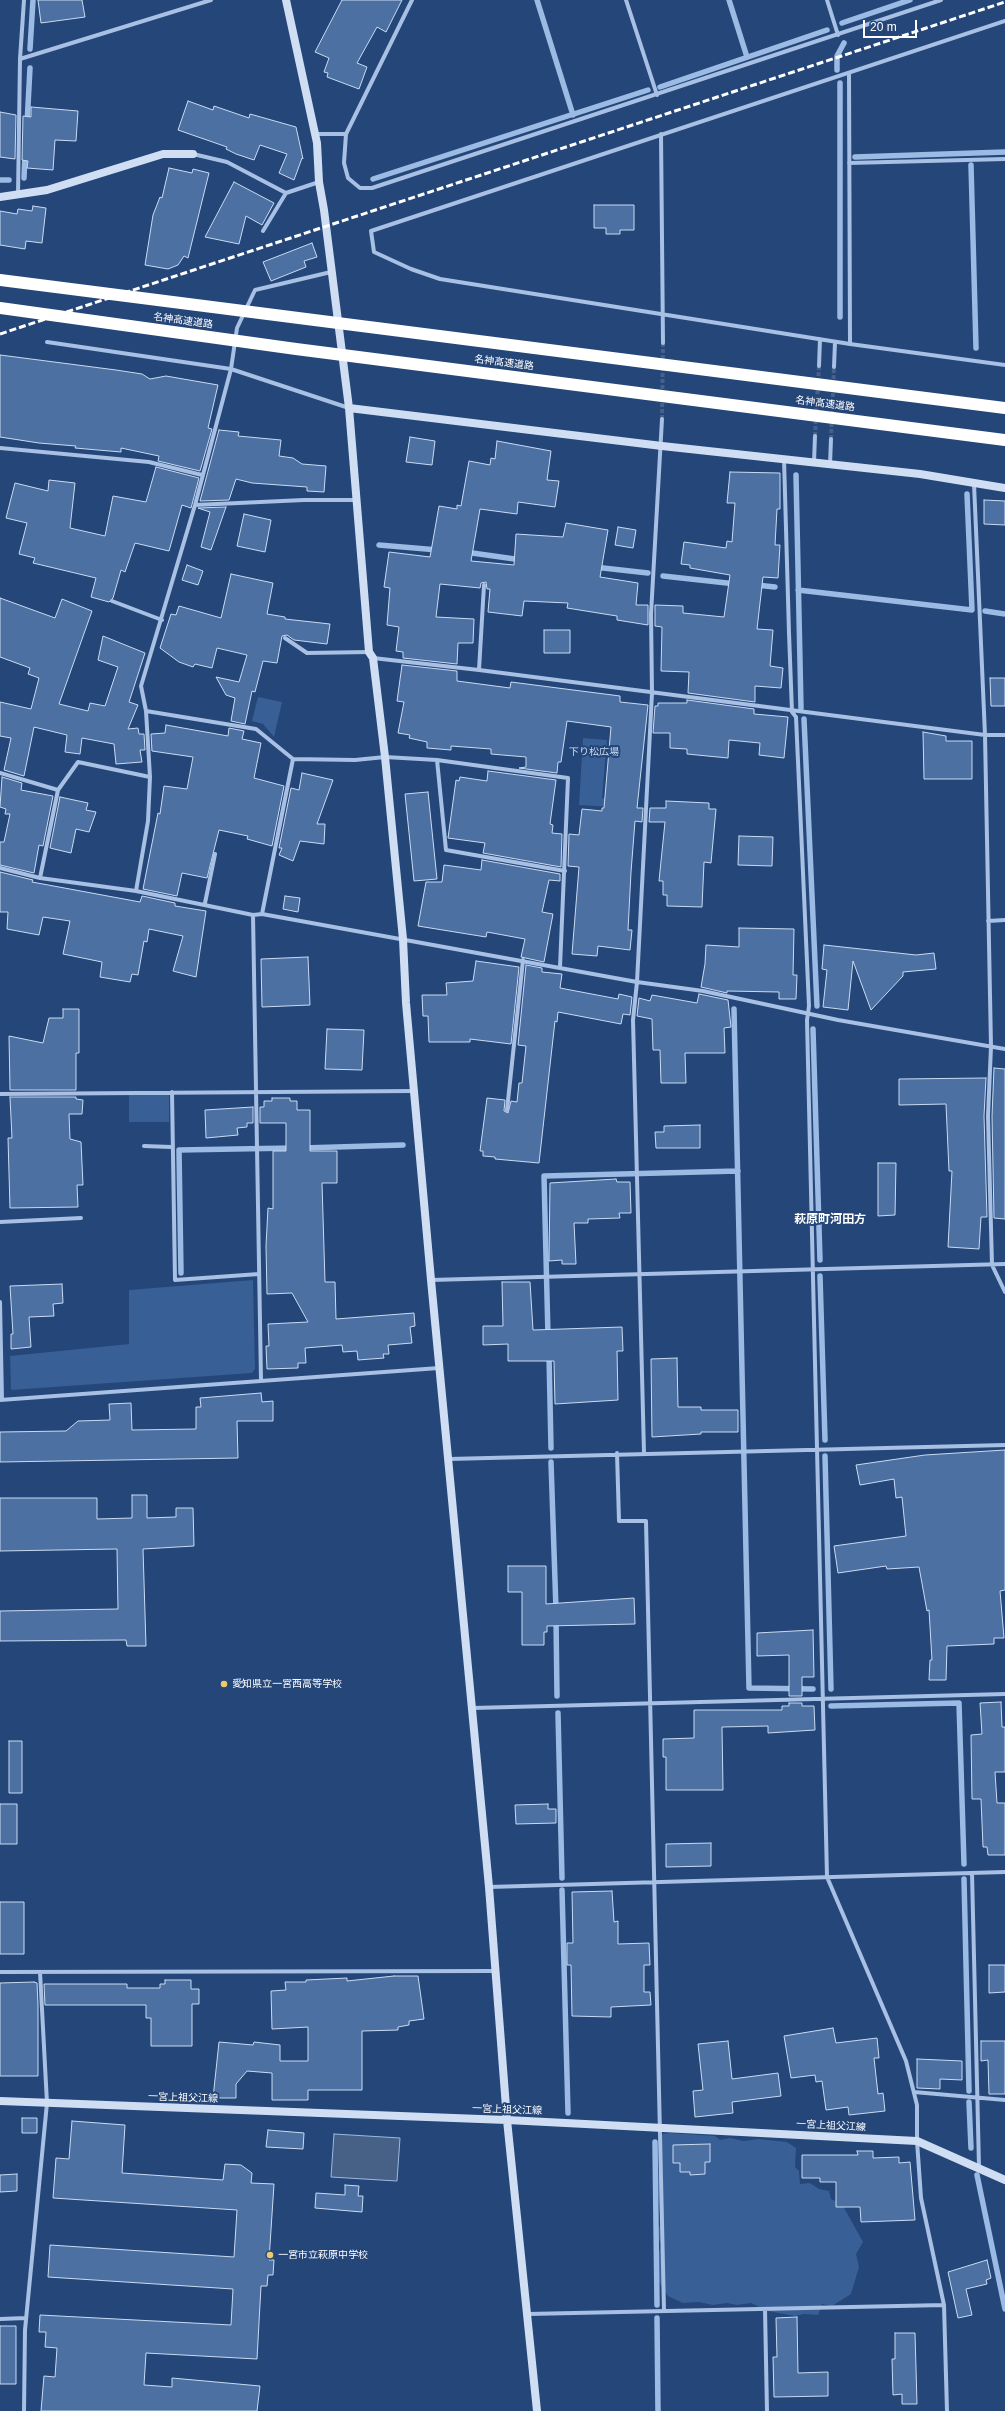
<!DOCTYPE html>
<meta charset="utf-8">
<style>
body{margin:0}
#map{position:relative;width:1005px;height:2411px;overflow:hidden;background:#254678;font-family:Helvetica,sans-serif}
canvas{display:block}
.scale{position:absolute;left:863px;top:20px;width:54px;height:18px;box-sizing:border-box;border:2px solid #fff;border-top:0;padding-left:5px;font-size:12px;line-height:14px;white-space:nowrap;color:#fff;-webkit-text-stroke:3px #254678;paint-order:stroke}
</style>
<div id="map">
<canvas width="1005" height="2411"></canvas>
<div class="scale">20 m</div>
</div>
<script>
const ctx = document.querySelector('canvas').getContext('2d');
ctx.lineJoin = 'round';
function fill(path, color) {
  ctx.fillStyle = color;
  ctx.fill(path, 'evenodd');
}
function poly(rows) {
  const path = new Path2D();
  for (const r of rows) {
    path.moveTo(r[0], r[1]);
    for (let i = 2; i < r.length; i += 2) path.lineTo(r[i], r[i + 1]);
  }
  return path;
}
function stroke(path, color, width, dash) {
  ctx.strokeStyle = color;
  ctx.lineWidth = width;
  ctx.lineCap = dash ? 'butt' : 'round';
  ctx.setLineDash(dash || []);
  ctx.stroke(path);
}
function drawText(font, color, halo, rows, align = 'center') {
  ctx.font = font + ' Helvetica,"Noto Sans JP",sans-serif';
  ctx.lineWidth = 4;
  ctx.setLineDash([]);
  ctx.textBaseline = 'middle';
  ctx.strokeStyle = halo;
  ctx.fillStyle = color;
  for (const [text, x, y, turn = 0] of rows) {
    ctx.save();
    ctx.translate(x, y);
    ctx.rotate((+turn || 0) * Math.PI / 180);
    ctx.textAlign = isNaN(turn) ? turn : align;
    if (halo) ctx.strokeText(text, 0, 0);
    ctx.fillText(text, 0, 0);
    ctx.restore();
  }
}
const green = poly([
 [258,697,282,702,274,737,263,724,252,721],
 [583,738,607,740,602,798,612,799,611,807,579,805],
 [129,1094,169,1094,169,1122,129,1122],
 [253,1280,255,1369,252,1373,11,1390,10,1356,129,1344,129,1290],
 [670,2133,715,2136,720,2140,730,2138,744,2141,758,2139,787,2142,796,2148,795,2167,799,2171,800,2184,810,2183,819,2189,829,2191,831,2199,842,2204,863,2242,856,2254,859,2267,851,2294,832,2306,822,2304,818,2315,804,2314,795,2316,768,2311,751,2303,737,2305,727,2303,713,2305,699,2302,683,2303,668,2296,659,2282,658,2256,661,2245,657,2234,661,2222,657,2187,659,2170,658,2139,663,2134]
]);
const water = poly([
 [334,2134,400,2138,397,2181,331,2177,334,2134]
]);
const stream = poly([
 [537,0,573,115],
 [729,0,747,57],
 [842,23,910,0],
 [30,49,33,0],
 [837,70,837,56,844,43],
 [660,87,827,30],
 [27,124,30,68],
 [855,157,1005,152],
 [971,165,976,348],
 [24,178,25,154],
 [373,179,648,90],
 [0,180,9,180],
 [840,317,840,83],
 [796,475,801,708],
 [379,545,438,550],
 [465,552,522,560],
 [594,567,648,573],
 [663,576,736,584],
 [756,585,775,587],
 [798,590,972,610,967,494],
 [985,611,1005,614],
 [804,719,817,1006],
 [734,1009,749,1688,813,1689],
 [813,1029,820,1260],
 [303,1148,403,1145],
 [181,1273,179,1150,293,1148],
 [820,1276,825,1440],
 [548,1336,544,1176,738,1171],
 [549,1355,551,1448],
 [825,1456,831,1689],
 [551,1462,556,1610],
 [556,1618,557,1696],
 [831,1706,959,1703,964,1864],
 [558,1713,562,1878],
 [964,1879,969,2091],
 [562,1890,568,2113],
 [969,2102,971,2148],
 [655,2142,657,2305],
 [977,2175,1005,2309],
 [657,2318,658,2411]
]);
const building = poly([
 [38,0,82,0,85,17,41,23,38,0],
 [342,0,402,0,386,32,377,27,357,63,367,67,359,89,327,77,328,73,324,72,329,58,315,52,342,0],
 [188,101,213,110,214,106,249,118,250,114,296,127,303,159,302,158,294,180,279,173,287,154,260,145,254,160,236,154,226,149,227,147,178,130,188,101],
 [31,107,78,111,76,141,55,140,53,170,27,168,28,161,22,160,23,116,31,117,31,107],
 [0,112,16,115,15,159,0,157,0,112],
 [169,168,192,173,193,169,209,173,188,258,184,256,178,265,168,269,145,265,153,215,160,197,162,198,169,168],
 [234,182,274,203,262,225,246,216,239,244,205,237,234,182],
 [594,205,634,205,634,230,620,230,620,234,606,234,606,228,594,228,594,205],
 [33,206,46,208,42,243,26,241,25,249,0,245,0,211,17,214,18,209,32,211,33,206],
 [312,243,317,257,304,261,306,267,271,281,263,262,312,243],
 [0,355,116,370,142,374,150,379,166,376,218,385,208,428,212,429,200,471,158,461,159,456,121,448,121,452,75,448,76,446,39,443,0,437,0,355],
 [219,430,239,432,238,436,281,440,279,456,293,458,302,464,326,466,324,492,307,491,307,487,252,483,236,479,229,500,200,501,219,430],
 [410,437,435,441,432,465,406,462,410,437],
 [497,441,551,451,547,480,559,481,555,507,518,502,517,514,480,509,471,561,514,565,516,534,563,537,566,523,608,530,600,577,638,583,636,605,648,605,648,625,617,620,617,616,567,608,568,603,524,601,522,616,488,612,490,589,487,589,486,582,481,583,480,588,440,584,436,617,474,619,473,643,458,643,457,664,403,658,403,652,396,651,399,627,387,625,390,588,384,587,389,552,430,557,439,506,457,509,457,505,461,506,469,461,490,465,491,458,495,459,497,441],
 [156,467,199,478,191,508,182,505,169,551,135,543,125,572,121,570,113,598,109,602,91,597,96,578,33,563,35,558,19,554,27,523,6,518,15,483,48,491,49,480,75,483,70,528,105,536,113,496,146,502,156,467],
 [730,472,780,473,780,509,777,509,775,545,780,545,778,578,763,577,757,629,773,630,770,666,783,668,781,688,755,686,755,702,688,693,689,672,661,671,662,627,655,626,655,605,683,606,683,613,724,617,730,575,690,568,690,565,681,564,684,542,726,548,727,541,732,542,735,503,727,503,730,472],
 [984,500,1005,501,1005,525,984,524,984,500],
 [226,507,211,550,201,547,210,512,198,508,226,507],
 [244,514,271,520,265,552,237,546,244,514],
 [618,527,636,530,633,548,615,545,618,527],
 [187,565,203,571,198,585,182,580,187,565],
 [231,574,273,583,267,614,285,617,285,619,330,624,327,644,294,640,287,635,282,636,277,663,263,661,255,692,252,691,245,724,231,721,235,698,226,695,216,677,239,682,247,655,217,648,212,668,195,664,193,667,179,662,160,648,171,614,176,615,179,606,221,618,231,574],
 [0,598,55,618,62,599,92,611,59,704,88,711,90,703,105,706,118,667,98,660,103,636,145,653,129,702,138,705,128,729,138,728,139,734,144,734,145,750,140,750,142,762,116,764,114,744,82,738,80,754,65,752,67,735,34,727,24,776,4,770,11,738,0,736,0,702,31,709,39,678,28,674,30,668,0,657,0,598],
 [544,630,570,630,570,653,544,653,544,630],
 [402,665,457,671,457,681,510,688,511,682,620,696,620,702,648,705,637,808,643,808,642,822,635,821,631,872,628,930,632,930,630,950,598,946,597,956,572,954,579,867,568,866,569,834,579,835,582,809,602,811,602,808,604,808,611,727,567,721,561,762,558,762,557,773,519,768,526,767,526,757,491,754,491,749,451,746,451,750,427,748,427,742,409,738,410,735,398,733,404,702,397,701,402,665],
 [990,678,1005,678,1005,706,991,706,990,678],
 [687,700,754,709,754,714,788,717,784,758,759,755,760,743,729,740,728,758,687,754,687,749,670,748,670,733,653,733,655,706,658,706,658,703,687,703,687,700],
 [166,725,228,736,229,728,244,731,242,739,261,743,254,778,284,786,272,846,247,839,248,836,219,830,207,878,182,873,177,896,143,889,158,813,160,814,164,786,187,789,193,757,152,751,151,734,165,733,166,725],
 [923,732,946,736,946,741,972,741,972,779,924,779,923,732],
 [488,771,556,780,550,824,553,825,552,833,562,834,561,867,483,853,485,843,448,838,456,780,459,781,460,777,487,781,488,771],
 [302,773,333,780,317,824,325,824,324,844,300,841,293,861,279,855,282,848,279,848,291,788,299,790,302,773],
 [2,777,22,783,21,790,53,796,43,846,39,845,34,873,0,865,0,842,4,842,10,814,5,814,6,809,0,807,2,777],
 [428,792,437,879,414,881,405,794,428,792],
 [60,797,88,803,86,810,96,812,89,832,76,829,71,853,50,848,60,797],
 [666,801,709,803,709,809,716,809,711,863,704,862,702,907,667,906,667,895,663,895,663,881,659,881,665,822,649,822,650,808,666,808,666,801],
 [739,836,773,837,772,866,738,865,739,836],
 [482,860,560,874,560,881,549,880,542,912,553,914,544,962,521,957,525,939,487,932,486,937,418,926,426,882,442,882,444,865,481,870,482,860],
 [0,872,33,880,32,882,140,902,142,896,175,903,175,906,206,911,196,977,173,971,183,936,149,929,147,942,144,941,138,975,132,974,130,982,100,977,102,962,63,954,70,921,43,917,39,935,7,929,8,912,0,912,0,872],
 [285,896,300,898,298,912,283,909,285,896],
 [739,928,794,929,793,975,797,975,796,999,779,999,779,992,727,991,727,993,701,987,705,964,706,945,739,947,739,928],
 [824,945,916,955,934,953,936,969,903,972,903,976,871,1010,853,961,848,1010,823,1007,827,970,822,969,824,945],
 [308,957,310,1005,262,1007,261,959,308,957],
 [476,961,519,967,511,1044,470,1039,470,1042,429,1042,428,1016,423,1016,422,995,447,995,446,983,473,981,476,961],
 [526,965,542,968,542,972,562,974,560,988,618,999,619,994,632,997,630,1015,623,1014,621,1024,558,1012,557,1022,555,1021,539,1163,495,1159,495,1157,483,1156,483,1151,480,1151,487,1098,505,1100,504,1111,508,1113,511,1101,517,1102,519,1083,522,1083,526,1046,518,1045,526,965],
 [699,994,728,1000,731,1027,724,1028,725,1053,685,1053,686,1083,661,1083,660,1050,653,1050,652,1019,637,1016,639,998,650,1001,652,995,697,1003,699,994],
 [63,1009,79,1009,79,1053,76,1053,76,1090,10,1090,9,1036,43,1043,49,1018,63,1018,63,1009],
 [327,1029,364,1030,362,1070,325,1069,327,1029],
 [994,1068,1005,1069,1005,1219,994,1218,992,1116,994,1068],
 [986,1078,984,1116,987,1217,981,1217,979,1249,948,1247,952,1171,949,1171,946,1104,899,1105,899,1079,986,1078],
 [10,1097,76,1097,76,1099,83,1100,82,1114,69,1114,70,1139,81,1142,83,1185,77,1185,78,1207,10,1208,8,1138,12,1138,10,1097],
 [272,1098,290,1098,290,1101,297,1101,297,1110,310,1110,310,1151,337,1151,337,1183,322,1183,325,1282,335,1282,336,1319,414,1313,415,1326,410,1327,412,1343,388,1345,389,1354,383,1354,384,1358,358,1360,357,1351,343,1352,342,1345,305,1348,306,1363,298,1363,298,1368,267,1369,266,1346,269,1346,268,1324,308,1322,292,1293,267,1294,266,1246,268,1208,273,1209,273,1151,286,1151,286,1123,260,1123,260,1107,264,1107,264,1101,272,1101,272,1098],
 [253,1107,253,1123,247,1123,247,1127,237,1128,238,1135,206,1138,205,1110,253,1107],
 [700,1125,700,1148,656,1148,655,1132,664,1132,664,1126,700,1125],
 [878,1163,896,1163,895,1215,878,1216,878,1163],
 [616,1179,617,1182,630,1182,631,1213,619,1213,620,1218,588,1219,588,1223,574,1223,576,1264,562,1264,562,1260,549,1261,550,1183,616,1179],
 [502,1282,530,1282,533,1330,622,1327,623,1351,617,1351,618,1400,555,1404,554,1361,508,1361,508,1344,483,1345,483,1326,503,1326,502,1282],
 [62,1284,63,1303,53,1304,54,1316,29,1317,31,1347,11,1349,11,1334,13,1334,10,1286,62,1284],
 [677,1358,678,1407,701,1407,701,1410,738,1410,738,1432,701,1432,701,1434,652,1437,651,1359,677,1358],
 [261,1393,262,1402,273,1401,273,1421,237,1421,238,1458,0,1462,0,1432,66,1431,78,1421,110,1420,109,1404,131,1403,132,1430,196,1429,196,1407,201,1407,200,1398,261,1393],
 [1005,1450,1005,1590,1000,1591,1004,1638,994,1638,994,1644,947,1646,946,1680,929,1680,930,1660,932,1660,929,1610,927,1611,919,1567,887,1569,886,1566,838,1573,834,1546,906,1536,902,1497,896,1498,894,1479,860,1485,856,1465,925,1455,1005,1450],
 [132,1495,147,1495,147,1518,176,1517,176,1508,193,1508,194,1546,143,1549,146,1646,127,1646,126,1640,0,1641,0,1611,118,1609,117,1549,0,1551,0,1498,97,1498,97,1519,132,1518,132,1495],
 [508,1566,546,1566,546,1604,634,1598,635,1624,547,1626,547,1632,544,1632,544,1645,522,1645,522,1592,508,1592,508,1566],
 [813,1630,814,1677,802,1677,802,1696,789,1696,789,1655,757,1656,757,1633,813,1630],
 [1001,1702,1002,1727,1005,1727,1005,1772,995,1772,997,1803,1005,1803,1005,1855,988,1855,987,1847,983,1847,981,1799,972,1799,971,1735,982,1734,980,1703,1001,1702],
 [789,1703,802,1703,802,1706,814,1706,815,1730,768,1733,768,1726,722,1727,723,1790,666,1790,666,1757,663,1757,663,1739,694,1738,694,1710,782,1710,782,1706,789,1706,789,1703],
 [9,1741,22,1741,22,1793,9,1793,9,1741],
 [0,1804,17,1804,17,1844,0,1844,0,1804],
 [548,1804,548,1809,556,1809,556,1823,516,1824,515,1805,548,1804],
 [711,1843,711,1866,666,1867,666,1844,711,1843],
 [612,1891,614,1922,618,1921,618,1944,649,1943,650,1965,644,1965,644,1992,650,1992,651,2005,611,2007,611,2017,572,2016,571,1965,567,1965,567,1943,573,1943,572,1892,612,1891],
 [0,1902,24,1902,24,1954,0,1954,0,1902],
 [989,1965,1005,1965,1005,1992,989,1993,989,1965],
 [394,1976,418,1976,424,2019,409,2021,409,2025,398,2027,398,2030,362,2031,362,2090,308,2090,308,2100,272,2100,272,2073,247,2071,236,2084,236,2098,213,2098,219,2042,253,2045,254,2042,280,2045,280,2061,308,2061,308,2027,272,2029,271,1991,286,1990,285,1982,306,1982,306,1980,347,1978,347,1981,394,1976],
 [165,1980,191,1980,191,1989,199,1989,199,2004,192,2004,192,2046,151,2046,151,2018,146,2018,146,2005,45,2005,44,1984,127,1984,127,1988,160,1988,160,1984,165,1984,165,1980],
 [34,1982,37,1983,38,2005,38,2076,0,2076,0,1983,34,1982],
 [833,2028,836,2043,877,2038,879,2058,874,2058,878,2094,883,2093,885,2111,849,2115,848,2107,826,2110,822,2081,816,2082,815,2075,791,2078,784,2036,833,2028],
 [728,2041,732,2079,778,2073,781,2096,732,2102,733,2113,695,2117,693,2091,703,2090,698,2044,728,2041],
 [981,2041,1005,2041,1005,2094,989,2094,988,2060,981,2061,981,2041],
 [917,2059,962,2061,962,2080,940,2079,940,2089,917,2088,917,2059],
 [22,2118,37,2118,37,2133,22,2133,22,2118],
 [72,2121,125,2125,122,2173,223,2180,225,2164,241,2165,252,2173,251,2183,274,2184,269,2260,274,2260,273,2275,268,2275,267,2286,261,2286,257,2359,146,2353,144,2385,172,2387,172,2378,260,2386,257,2411,41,2411,44,2376,55,2377,57,2348,45,2347,46,2332,39,2332,40,2315,231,2325,233,2289,48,2277,50,2245,234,2257,237,2210,53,2198,56,2158,69,2159,72,2121],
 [268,2130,304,2133,303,2149,266,2147,268,2130],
 [710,2144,710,2162,705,2162,705,2174,690,2175,690,2172,680,2172,680,2163,673,2163,673,2145,710,2144],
 [857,2151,873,2151,873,2158,899,2157,899,2163,910,2162,915,2220,861,2222,860,2207,836,2207,836,2182,820,2182,820,2178,802,2178,802,2155,858,2155,857,2151],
 [17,2174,17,2191,0,2192,0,2175,17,2174],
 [345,2185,359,2186,358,2196,363,2196,362,2212,315,2208,316,2193,345,2195,345,2185],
 [987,2260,991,2278,986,2280,987,2284,966,2289,972,2315,958,2318,948,2272,987,2260],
 [797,2317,798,2373,828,2372,828,2396,774,2397,773,2357,777,2357,776,2318,797,2317],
 [0,2326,16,2326,16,2384,0,2384,0,2326],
 [895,2333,915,2333,917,2404,902,2404,902,2394,893,2395,892,2359,895,2359,895,2333]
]);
const streetTunnel = poly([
 [662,419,663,343],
 [815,436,819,366],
 [831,439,834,367]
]);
const street = poly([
 [412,0,346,134,344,163,348,178,360,188,372,188,941,0],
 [626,0,657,95],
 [827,0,838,35],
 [1005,21,371,231,374,252,411,269,440,279,850,344,1005,365],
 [20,59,211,0],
 [849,73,850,344],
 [315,134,346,134],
 [661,134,663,343],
 [193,154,227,162,286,193,319,182],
 [849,163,1005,159],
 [18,195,20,59,24,0],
 [263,231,286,193],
 [47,342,231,369,349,408],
 [819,366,820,339],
 [834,367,835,342],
 [0,448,149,462,202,475],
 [784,459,789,633,792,712,796,717,809,1006,807,1020,827,1877,906,2061,917,2105,917,2141,921,2198,944,2305,947,2411],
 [814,462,815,436],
 [830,464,831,439],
 [974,484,985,735,991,1047,988,1116,992,1265,1005,1292],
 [195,505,304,500,357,500],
 [112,601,162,620],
 [285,638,307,653,369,652],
 [373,658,479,670,985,735,1005,735],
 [479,670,484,585],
 [146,711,256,729,293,759,355,760,385,757,437,760,568,778,560,967],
 [437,760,446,850,565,871],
 [0,773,58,790,78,762,150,777],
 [0,868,40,878,136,891,253,915,262,914,637,982,703,991,838,1020,1005,1049],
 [40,878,58,790],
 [136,891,148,821,150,777,146,711,141,686,195,505,231,369,237,328,255,290,331,272],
 [205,903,215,854],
 [262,914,293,759],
 [253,915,261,1380],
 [988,921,1005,920],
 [172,1092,175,1280,259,1274],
 [0,1094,414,1091],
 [507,1110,523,960],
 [144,1146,171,1147],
 [0,1222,81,1218],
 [431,1280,1005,1264],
 [0,1302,2,1400],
 [0,1400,439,1368],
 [617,1453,619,1521,646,1521,664,2310],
 [644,1453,633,1020,637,982,652,693,651,614,662,419],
 [449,1459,1005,1445],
 [473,1708,1005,1694],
 [972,1873,979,2167],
 [489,1887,1005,1872],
 [0,1972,494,1971],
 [914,2092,1005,2100],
 [765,2309,767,2411],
 [528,2314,944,2305],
 [0,2319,26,2318],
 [24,2411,25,2330,47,2103,40,1972]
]);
const secondary = poly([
 [286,0,317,143,319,182,324,210,349,408,369,652,373,658,385,757,403,939,406,1003,431,1280,489,1887,507,2120,537,2411],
 [0,197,47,190,163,154,193,154],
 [349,408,662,446,920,474,1005,488],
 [0,2101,507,2120,917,2141,1005,2180]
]);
const rail = poly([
 [0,334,1005,2]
]);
const highwayBridge = poly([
 [0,280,1005,408],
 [0,308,296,349,1005,440]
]);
const markers = [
 [224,1684,4,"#edcc6b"],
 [270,2255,4,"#edcc6b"]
];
const streetNames = [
 ["名神高速道路",183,321,8],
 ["名神高速道路",504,363,7],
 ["名神高速道路",825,404,7],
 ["一宮上祖父江線",183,2098,2],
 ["一宮上祖父江線",507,2110,2],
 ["一宮上祖父江線",831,2126,3]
];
const parkNames = [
 ["下り松広場",594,752]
];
const poiNames = [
 ["愛知県立一宮西高等学校",232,1684],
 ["一宮市立萩原中学校",278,2255]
];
const quarterNames = [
 ["萩原町河田方",830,1220]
];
fill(green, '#385f96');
fill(water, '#476085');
stroke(water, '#9bbae4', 1);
stroke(stream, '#9bbae4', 5.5);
fill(building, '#4d70a2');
stroke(building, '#c9dbf3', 1);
stroke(streetTunnel, '#46628c', 4, [4, 2]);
stroke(street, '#a7c0e3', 4);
stroke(secondary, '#d0def4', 8);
stroke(rail, '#fff', 3, [7, 3]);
stroke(highwayBridge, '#fff', 12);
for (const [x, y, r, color] of markers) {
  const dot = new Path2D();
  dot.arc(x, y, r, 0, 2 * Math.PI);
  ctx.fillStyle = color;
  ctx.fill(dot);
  stroke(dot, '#254678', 1.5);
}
drawText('10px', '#fff', '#254678', streetNames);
drawText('10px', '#c9dbf3', '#254678', parkNames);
drawText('10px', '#fff', '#254678', poiNames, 'left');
drawText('bold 12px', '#fff', '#254678', quarterNames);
</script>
